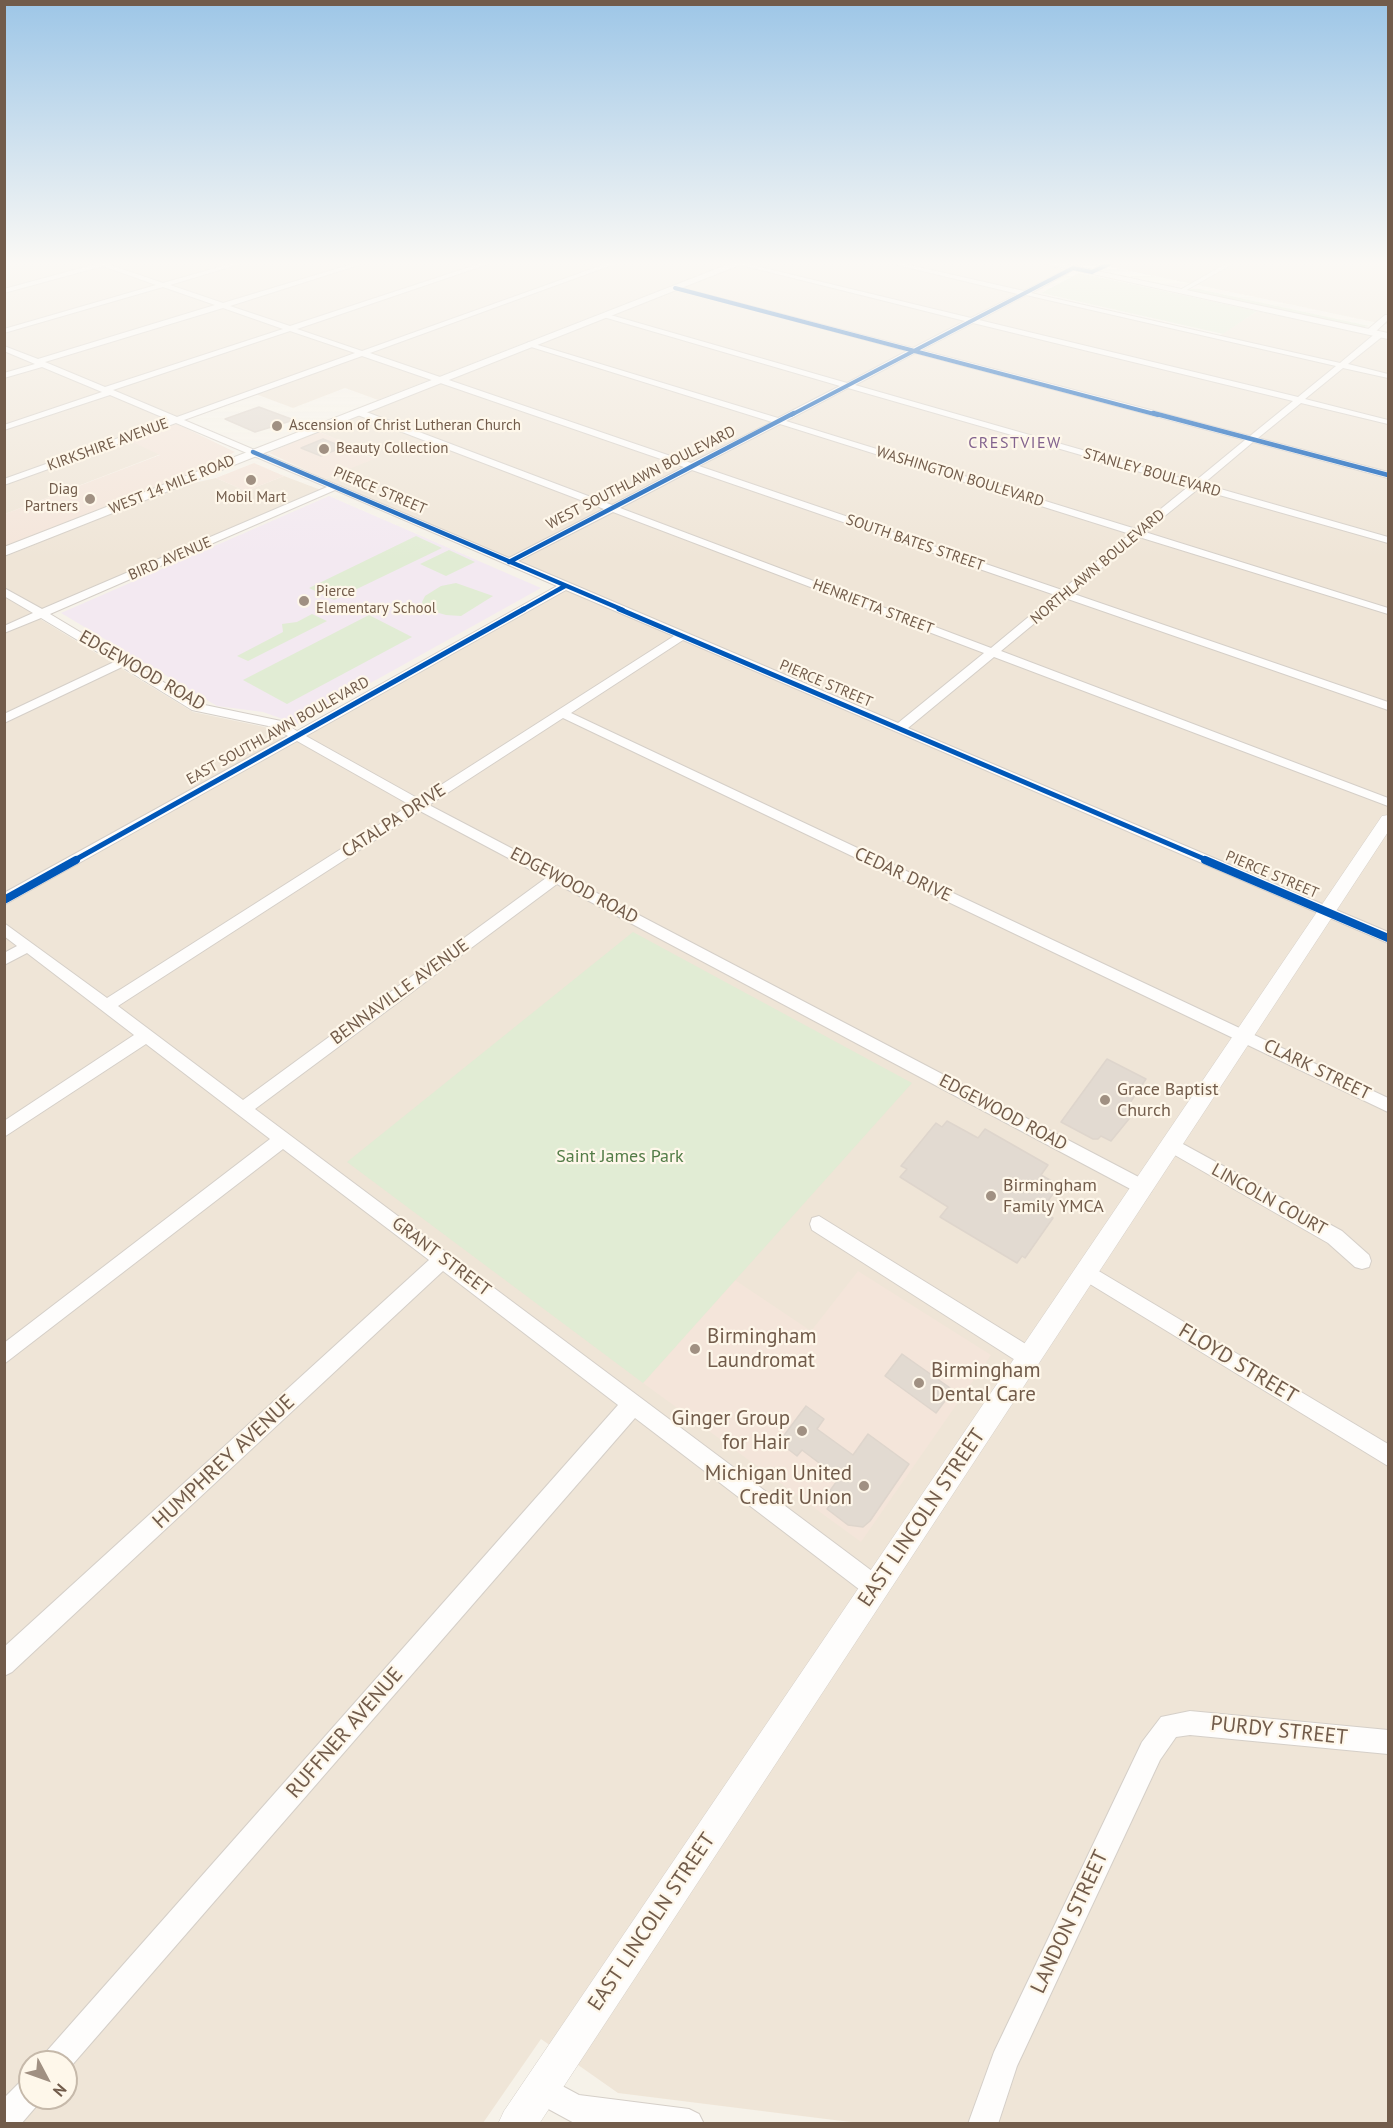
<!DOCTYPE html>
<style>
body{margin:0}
#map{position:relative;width:1393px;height:2128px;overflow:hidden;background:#f6f2e9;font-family:"PT Sans",sans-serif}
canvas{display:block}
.frame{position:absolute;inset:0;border:6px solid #725c4b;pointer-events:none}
.north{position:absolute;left:18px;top:2050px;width:60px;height:60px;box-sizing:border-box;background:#fef7ea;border:2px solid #c6b9aa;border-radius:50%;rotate:131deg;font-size:16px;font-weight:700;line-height:24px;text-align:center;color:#725c4b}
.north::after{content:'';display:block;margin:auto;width:21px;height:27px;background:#a09082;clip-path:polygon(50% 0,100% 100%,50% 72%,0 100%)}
</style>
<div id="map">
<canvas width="1393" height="2128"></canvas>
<div class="frame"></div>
<div class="north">N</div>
</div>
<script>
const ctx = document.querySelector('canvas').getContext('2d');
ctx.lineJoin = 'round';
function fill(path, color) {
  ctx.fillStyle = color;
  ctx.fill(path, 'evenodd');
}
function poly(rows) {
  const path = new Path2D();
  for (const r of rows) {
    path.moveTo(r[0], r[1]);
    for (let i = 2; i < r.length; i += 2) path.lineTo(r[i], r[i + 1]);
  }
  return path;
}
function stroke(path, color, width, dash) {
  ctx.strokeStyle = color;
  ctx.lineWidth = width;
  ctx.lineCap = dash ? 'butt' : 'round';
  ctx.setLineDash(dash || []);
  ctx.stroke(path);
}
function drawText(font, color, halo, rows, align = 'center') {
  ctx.font = font + ' "PT Sans",sans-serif';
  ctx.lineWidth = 4.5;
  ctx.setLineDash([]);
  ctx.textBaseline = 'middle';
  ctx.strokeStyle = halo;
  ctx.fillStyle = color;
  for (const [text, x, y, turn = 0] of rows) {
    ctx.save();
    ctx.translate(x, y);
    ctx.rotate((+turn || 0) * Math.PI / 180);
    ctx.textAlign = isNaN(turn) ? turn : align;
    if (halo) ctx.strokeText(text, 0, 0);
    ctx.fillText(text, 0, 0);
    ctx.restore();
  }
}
const residential = poly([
 [5,262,725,262,727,264,378,400,345,388,293,408,250,392,123,437,161,454,5,514],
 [749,262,1036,262,1065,270,1020,294,1216,338,1257,311,1388,339,1388,2123,870,2124,834,2120,618,2093,541,2039,483,2123,20,2123,4,2096,4,557,176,487,216,478,246,491,284,476,321,490,32,614,193,712,265,727,294,743,574,586,325,479,373,458,350,449,355,447,317,431],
 [30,2062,66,2062,66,2098,30,2098],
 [1089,262,1388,262,1388,325,1112,267]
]);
const commercial = poly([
 [177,424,235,452,199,470,5,547,5,514,160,455,128,440,168,425],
 [317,431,356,447,351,449,374,459,325,479,269,453],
 [254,463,284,476,246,491,216,478],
 [858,1271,991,1355,861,1542,643,1383,735,1280,811,1331]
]);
const education = poly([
 [329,496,541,588,297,724,263,712,217,706,61,613]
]);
const green = poly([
 [1079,273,1257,311,1223,334,1041,293],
 [1190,289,1199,289,1369,326,1359,328,1191,292],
 [416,536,442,548,334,600,309,588],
 [449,550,475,562,446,576,420,564],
 [456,583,493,596,461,616,446,615,425,609,422,602,425,596,441,586],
 [312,614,327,621,248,661,237,656,283,632,282,624,297,622],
 [369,615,412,637,287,704,243,680],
 [633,932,912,1083,643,1383,347,1162]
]);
const building = poly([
 [259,407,294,420,255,432,225,419,259,407],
 [323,439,343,447,321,456,301,448,323,439],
 [1107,1059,1146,1079,1125,1110,1133,1114,1111,1141,1101,1136,1098,1139,1093,1139,1061,1122,1107,1059],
 [947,1121,978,1138,985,1129,1048,1165,1041,1175,1059,1185,1041,1211,1053,1218,1025,1258,1022,1256,1017,1263,940,1217,948,1207,900,1177,907,1169,901,1166,936,1123,942,1127,947,1121],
 [902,1354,953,1390,936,1413,885,1376,902,1354],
 [806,1406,824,1419,817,1429,853,1455,868,1434,909,1464,870,1521,863,1527,848,1525,827,1509,834,1500,827,1495,839,1478,802,1450,797,1456,779,1442,806,1406]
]);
const minor = poly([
 [93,262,110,262,110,265,163,283,237,262,246,262,170,285,223,303,359,262,368,262,230,306,290,326,485,262,494,262,297,329,362,351,611,262,620,262,370,353,691,463,772,422,528,346,528,342,778,418,840,386,600,316,607,314,847,383,907,351,672,288,677,287,913,348,965,321,729,262,739,262,971,318,1018,294,885,262,896,262,1024,291,1073,266,1075,269,1031,293,1340,363,1377,332,1383,332,1383,336,1348,364,1388,374,1388,378,1343,368,1305,399,1388,420,1388,424,1301,403,1258,438,1388,472,1388,478,1253,442,1203,484,1388,537,1388,543,1198,489,1145,532,1388,608,1388,614,1139,537,1071,593,1388,702,1388,710,1065,598,1001,651,1388,798,1388,806,994,657,908,728,1388,932,1388,943,683,640,571,713,1388,1098,1388,1112,563,718,429,805,1150,1183,1153,1188,1150,1193,1144,1196,1138,1193,557,884,255,1109,884,1580,887,1588,884,1596,876,1599,868,1596,635,1418,66,2072,66,2062,42,2062,46,2052,618,1405,443,1271,12,1672,4,1676,4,1647,429,1260,283,1149,4,1364,4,1343,270,1139,146,1044,4,1137,4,1121,134,1035,27,953,4,965,4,953,17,946,4,936,4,923,107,998,410,805,297,741,4,905,4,893,288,736,273,727,192,710,122,667,4,723,4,714,114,662,41,618,4,633,4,626,33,613,4,596,4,588,42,609,327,487,176,423,4,485,4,479,169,420,110,395,4,430,4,425,102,392,42,367,4,378,4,373,35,364,4,351,4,346,38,359,215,305,163,287,4,333,4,329,156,285,103,266,4,293,4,289,96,264,93,262],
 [1026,295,1336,366,1298,397,979,320,1026,295],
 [223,308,283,329,105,387,45,362,223,308],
 [973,323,1293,401,1250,436,921,350,973,323],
 [290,331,355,353,177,417,113,390,290,331],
 [915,353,1245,440,1194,482,855,385,915,353],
 [362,356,684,467,612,505,361,410,355,410,355,414,604,509,509,558,184,420,362,356],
 [848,388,1189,486,1136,529,786,421,848,388],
 [780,424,1130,534,1062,590,699,466,780,424],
 [692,470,1055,595,991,648,620,508,692,470],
 [335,490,557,586,297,731,281,721,200,704,50,614,335,490],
 [613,512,984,653,898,723,518,561,613,512],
 [566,590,674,636,419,799,306,736,566,590],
 [420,811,546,878,243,1100,118,1006,420,811],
 [1108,262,1116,262,1094,273,1089,272,1108,262],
 [1229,262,1236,262,1183,292,1178,291,1229,262],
 [1385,315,1388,315,1388,320,1373,334,1367,334,1367,330,1385,315],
 [1172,1138,1342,1231,1369,1255,1371,1261,1369,1267,1362,1269,1355,1267,1328,1243,1166,1150,1163,1145,1166,1140,1172,1138],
 [819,1216,1037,1351,1040,1358,1037,1365,1030,1367,1023,1365,812,1230,810,1224,812,1218,819,1216],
 [1087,1264,1388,1444,1388,1466,1080,1278,1077,1272,1080,1266,1087,1264],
 [1190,1711,1388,1730,1388,1754,1190,1735,1176,1737,1160,1760,1017,2066,998,2124,968,2124,994,2052,1142,1742,1161,1717,1190,1711],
 [540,2074,579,2095,689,2109,699,2114,704,2124,576,2124,530,2099,525,2089,530,2079,540,2074],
 [30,2077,30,2098,42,2098,40,2102,21,2124,4,2124,4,2098,20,2082,30,2077]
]);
const tertiary = poly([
 [1388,815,1388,832,539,2124,498,2124,504,2111,1382,816,1388,815]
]);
const secondary = poly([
 [734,262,747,262,4,556,4,547,734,262],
 [1038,262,1055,262,1388,333,1388,339,1038,262]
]);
const cyclewayFar3 = poly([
 [675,288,1158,415],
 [791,415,1073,268,1092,272,1113,262]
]);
const cyclewayFar2 = poly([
 [1153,413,1388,475],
 [253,452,623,610],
 [509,562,794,413],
 [522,610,565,586]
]);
const cyclewayFar1 = poly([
 [619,609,1209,861],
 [73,861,524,609]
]);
const cycleway = poly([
 [1205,860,1388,938],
 [4,900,76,860]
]);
const markers = [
 [277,426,6,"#a09082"],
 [324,449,6,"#a09082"],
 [251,480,6,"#a09082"],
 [90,499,6,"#a09082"],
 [304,601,6,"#a09082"],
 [1105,1100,6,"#a09082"],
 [991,1196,6,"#a09082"],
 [695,1349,6,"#a09082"],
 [919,1383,6,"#a09082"],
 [802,1431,6,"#a09082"],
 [864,1486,6,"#a09082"]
];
const farPoinames = [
 ["Ascension of Christ Lutheran Church",289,426],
 ["Beauty Collection",336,449],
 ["Diag",78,490,"right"],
 ["Partners",78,507,"right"],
 ["Mobil Mart",251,498,"center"],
 ["Pierce",316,592],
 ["Elementary School",316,609]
];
const farStreetnames = [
 ["KIRKSHIRE AVENUE",108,445,-20],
 ["STANLEY BOULEVARD",1152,473,16],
 ["WASHINGTON BOULEVARD",960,477,17],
 ["WEST SOUTHLAWN BOULEVARD",641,478,-27],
 ["WEST 14 MILE ROAD",172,485,-22],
 ["PIERCE STREET",380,491,23],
 ["SOUTH BATES STREET",915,543,19],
 ["BIRD AVENUE",170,559,-23],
 ["NORTHLAWN BOULEVARD",1098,567,-40],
 ["HENRIETTA STREET",873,607,21],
 ["PIERCE STREET",826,684,23],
 ["EAST SOUTHLAWN BOULEVARD",278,731,-29],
 ["PIERCE STREET",1272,875,23]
];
const farNeighbourhoodnames = [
 ["CRESTVIEW",1015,443]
];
const streetNames = [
 ["EDGEWOOD ROAD",142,671,30],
 ["CATALPA DRIVE",394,821,-33],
 ["CEDAR DRIVE",903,875,25],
 ["EDGEWOOD ROAD",574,886,28],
 ["BENNAVILLE AVENUE",400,992,-36],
 ["CLARK STREET",1317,1070,26],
 ["EDGEWOOD ROAD",1003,1113,28],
 ["LINCOLN COURT",1269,1200,29],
 ["GRANT STREET",441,1257,37]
];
const poiNames = [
 ["Grace Baptist",1117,1090],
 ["Church",1117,1111],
 ["Birmingham",1003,1186],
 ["Family YMCA",1003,1207]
];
const parkNames = [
 ["Saint James Park",620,1157]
];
const nearPoinames = [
 ["Birmingham",707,1337],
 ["Laundromat",707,1361],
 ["Birmingham",931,1371],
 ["Dental Care",931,1395],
 ["Ginger Group",790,1419,"right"],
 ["for Hair",790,1443,"right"],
 ["Michigan United",852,1474,"right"],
 ["Credit Union",852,1498,"right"]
];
const nearStreetnames = [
 ["FLOYD STREET",1238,1364,31],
 ["HUMPHREY AVENUE",224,1462,-43],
 ["EAST LINCOLN STREET",922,1518,-56],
 ["PURDY STREET",1279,1731,6],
 ["RUFFNER AVENUE",345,1733,-49],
 ["EAST LINCOLN STREET",652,1922,-56],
 ["LANDON STREET",1070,1922,-65]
];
fill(residential, '#efe5d7');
fill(commercial, '#f4e5da');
fill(education, '#f3e9f1');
fill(green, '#e1ecd4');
fill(building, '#e2dad1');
stroke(building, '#ded5cc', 1.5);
stroke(minor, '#d5cfc8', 2);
stroke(tertiary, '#d5cfc8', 1);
stroke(secondary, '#d5cfc7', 2);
fill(minor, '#fefdfc');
fill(tertiary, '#fefdfc');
fill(secondary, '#fefdfc');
stroke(cyclewayFar3, '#0057b8', 4);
stroke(cyclewayFar2, '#0057b8', 4.5);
stroke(cyclewayFar1, '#0057b8', 5);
stroke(cycleway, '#0057b8', 8);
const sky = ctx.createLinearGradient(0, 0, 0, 560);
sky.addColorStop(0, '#9dc6e7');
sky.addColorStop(0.47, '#fbf9f5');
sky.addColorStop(1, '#fbf9f500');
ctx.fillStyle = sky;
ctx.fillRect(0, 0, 1393, 560);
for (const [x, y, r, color] of markers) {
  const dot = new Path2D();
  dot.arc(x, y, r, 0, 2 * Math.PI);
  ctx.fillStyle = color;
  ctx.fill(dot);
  stroke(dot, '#fef7ea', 2);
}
drawText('15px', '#725c4b', '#fef7ea', farPoinames, 'left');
drawText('15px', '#725c4b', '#fef7ea', farStreetnames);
ctx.letterSpacing = '1.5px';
drawText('16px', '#83638e', '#fef7ea', farNeighbourhoodnames);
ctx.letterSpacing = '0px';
drawText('18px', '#725c4b', '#fef7ea', streetNames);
drawText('18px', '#725c4b', '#fef7ea', poiNames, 'left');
drawText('18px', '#537c47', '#fef7ea', parkNames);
drawText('21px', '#725c4b', '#fef7ea', nearPoinames, 'left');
drawText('21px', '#725c4b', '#fef7ea', nearStreetnames);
</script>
